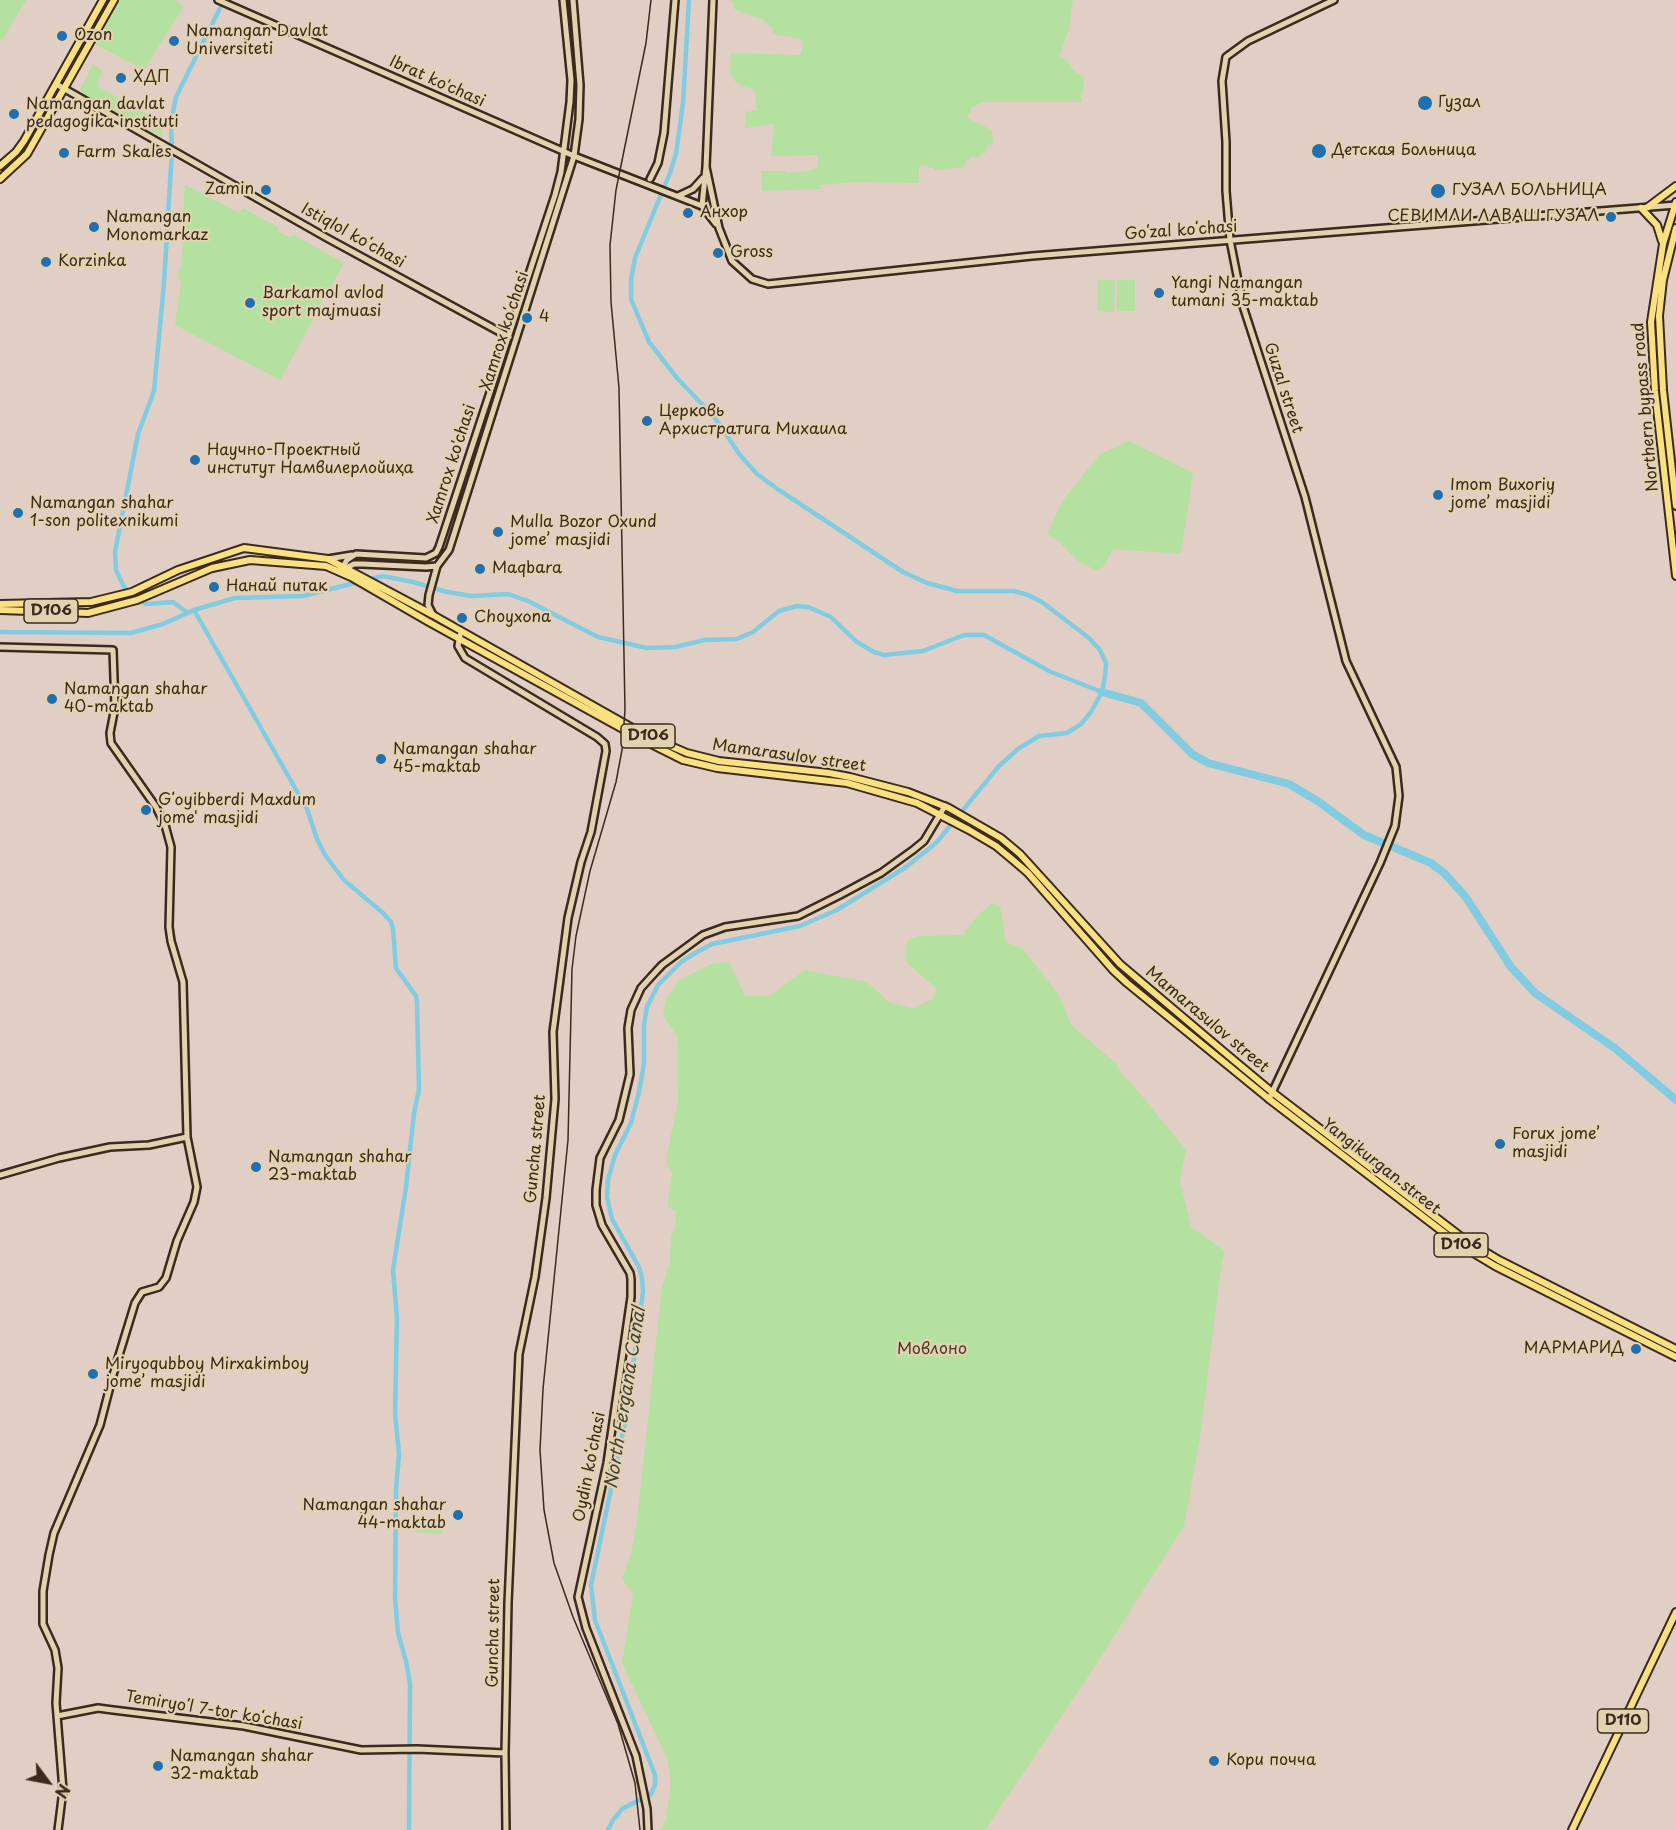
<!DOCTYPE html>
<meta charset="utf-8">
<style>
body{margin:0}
#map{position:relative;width:1676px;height:1830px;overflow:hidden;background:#e1cfc5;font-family:"Playpen Sans",sans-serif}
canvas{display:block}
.north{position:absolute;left:18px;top:1752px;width:60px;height:60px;-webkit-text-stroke:4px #e3d2af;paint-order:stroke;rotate:122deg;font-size:16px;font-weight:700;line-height:24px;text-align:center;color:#3b2a1e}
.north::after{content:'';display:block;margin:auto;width:21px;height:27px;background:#3b2a1e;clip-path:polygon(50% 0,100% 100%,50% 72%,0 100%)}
</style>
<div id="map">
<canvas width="1676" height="1830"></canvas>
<div class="north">N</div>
</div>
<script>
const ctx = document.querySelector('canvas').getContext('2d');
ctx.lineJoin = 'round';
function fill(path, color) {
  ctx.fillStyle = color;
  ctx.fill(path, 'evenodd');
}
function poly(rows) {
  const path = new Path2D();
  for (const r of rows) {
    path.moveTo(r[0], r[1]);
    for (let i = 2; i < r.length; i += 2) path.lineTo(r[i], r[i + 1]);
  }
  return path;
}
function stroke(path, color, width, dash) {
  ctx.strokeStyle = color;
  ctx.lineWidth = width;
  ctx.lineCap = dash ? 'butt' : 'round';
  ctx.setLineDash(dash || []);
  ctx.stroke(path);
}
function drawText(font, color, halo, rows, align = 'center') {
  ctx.font = font + ' "Playpen Sans",sans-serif';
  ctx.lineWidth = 4.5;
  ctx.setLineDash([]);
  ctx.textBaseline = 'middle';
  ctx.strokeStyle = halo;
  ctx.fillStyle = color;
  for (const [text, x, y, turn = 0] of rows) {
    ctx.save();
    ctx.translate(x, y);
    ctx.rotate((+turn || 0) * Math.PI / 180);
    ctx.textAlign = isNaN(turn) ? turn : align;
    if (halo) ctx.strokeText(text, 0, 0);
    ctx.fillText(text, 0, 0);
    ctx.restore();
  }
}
const green = poly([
 [0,0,26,0,2,40,0,39],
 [120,0,175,0,184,6,144,70,95,44],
 [729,0,1073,0,1069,29,1059,56,1067,60,1073,70,1084,77,1083,93,1080,93,1082,102,983,102,972,107,967,118,992,130,993,144,987,145,986,153,980,154,980,157,970,157,969,160,966,160,964,167,934,170,934,168,928,168,928,165,919,166,919,183,853,182,821,185,820,189,762,191,761,171,786,171,786,173,808,171,818,168,817,155,771,156,774,124,745,128,746,112,757,110,754,89,741,86,740,83,736,83,730,73,731,53,800,55,803,43,801,39,773,34,773,28,763,20,734,9,734,3],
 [93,64,103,71,98,80,99,87,163,123,162,137,81,94,80,90],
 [185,185,239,213,243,208,278,227,279,232,289,237,294,235,344,263,280,380,175,325,181,281,178,280,179,269,181,268,183,244,181,242],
 [1098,280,1115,280,1114,312,1097,311],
 [1117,280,1135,280,1135,311,1117,311],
 [1129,441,1193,473,1181,554,1113,549,1104,566,1097,571,1078,561,1058,541,1047,534,1063,500,1100,454],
 [992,903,1000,906,1006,942,1023,949,1059,995,1071,1025,1117,1064,1122,1075,1133,1085,1186,1150,1180,1180,1191,1227,1225,1251,1221,1266,1200,1438,1184,1526,1088,1677,985,1830,660,1830,666,1819,671,1784,667,1758,622,1663,633,1594,622,1579,631,1553,637,1522,662,1286,670,1263,671,1235,675,1229,676,1211,667,1206,672,1173,667,1165,667,1155,678,1101,677,1036,663,1016,666,999,679,980,711,964,729,962,745,996,769,996,805,970,867,982,890,1003,913,1008,933,999,937,989,906,962,907,941,919,936,963,935,977,916],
 [417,1518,443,1520,442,1534,416,1532]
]);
const canal = poly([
 [194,610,307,809,317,839,325,855,344,880,383,913,391,922,393,929,396,968,416,996,417,1002,419,1090,414,1113,406,1187,393,1270,397,1318,395,1413,399,1454,396,1489,395,1598,398,1633,406,1661,410,1684,409,1830],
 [188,613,173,602,146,604,132,596,123,585,116,570,115,552,138,434,154,391,164,283,172,150,171,122,176,97,224,0],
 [0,632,131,633,163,624,194,610,235,598,303,596,383,576,413,582,447,592,472,596,508,594,528,601,598,637,647,648,675,647,705,640,737,639,753,632,779,611,797,606,808,607,831,617,857,642,874,652,884,655,923,651,964,635,984,635,1051,672,1102,692],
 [608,1830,613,1820,622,1809,651,1794,655,1785,655,1775,595,1620,591,1585,626,1417,643,1292,642,1278,639,1267,612,1219,607,1197,608,1180,615,1155,631,1123,639,1092,644,1064,644,1024,647,1007,658,985,681,962,695,953,712,944,800,926,837,910,906,867,936,843,999,766,1018,749,1039,736,1067,733,1081,724,1091,712,1102,692,1105,677,1106,663,1100,650,1089,638,1042,602,1028,595,1014,591,957,591,927,583,903,572,779,490,757,474,740,455,715,418,677,378,649,342,631,299,631,280,635,258,670,173,676,154,683,103,689,0]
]);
const river = poly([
 [1102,692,1141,703,1192,754,1208,763,1289,784,1319,802,1364,835,1431,863,1444,873,1465,896,1511,967,1535,993,1616,1049,1676,1100]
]);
const secondary = poly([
 [218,0,574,156,702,206,716,224],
 [56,84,327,238,509,337],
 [706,167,719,228,732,261,752,279,768,284,1032,256,1676,205],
 [650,179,658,163,664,133,675,0],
 [678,196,693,189,703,178],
 [702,206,706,167,713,0],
 [328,559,352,555],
 [342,568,347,560,356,554,426,558,436,553,439,547,555,195,561,172,570,102,571,80,563,0],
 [344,569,354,564,362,564,426,567,437,566,449,550,574,156,579,119,580,85,573,0],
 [433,615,428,605,429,595,437,566],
 [460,635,458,646,465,658,597,737,605,744,606,751,591,832,581,862,568,918,553,1032,555,1099,546,1198,535,1277,519,1354,508,1603,505,1753,506,1830],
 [0,647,113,650,115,707,110,733,111,743,156,807,165,825,171,847,169,927,171,941,183,982,187,1137,197,1187,194,1202,177,1241,166,1278,159,1287,142,1292,135,1303,113,1375,100,1425,54,1533,49,1555,43,1591,43,1624,55,1650,58,1668,56,1703,63,1790,58,1830],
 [1269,1099,1380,863,1395,826,1399,796,1396,767,1346,661,1305,497,1243,306,1230,240,1226,191,1226,142,1222,81,1226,57,1248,41,1334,0],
 [0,1175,59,1158,110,1147,149,1145,187,1137],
 [57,1716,98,1708,113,1710,244,1726,361,1750,417,1749,505,1753],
 [648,1830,647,1809,636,1756,586,1628,578,1597,607,1463,631,1297,631,1279,630,1273,602,1225,596,1205,596,1190,600,1158,619,1120,630,1074,628,1028,631,1010,641,988,650,978,662,965,692,943,703,935,725,927,798,916,840,895,881,873,913,850,924,841,945,806]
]);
const primary = poly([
 [0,166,16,152,24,141,103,0],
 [0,179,27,154,114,0],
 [1676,202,1663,244,1651,322,1655,391,1676,576],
 [1648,207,1676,186],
 [1641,208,1657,225,1662,241],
 [1676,228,1663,280,1659,316,1663,390,1676,506],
 [0,604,91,602,132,592,178,570,244,548,328,559,433,615,645,735,687,753,719,761,829,773,850,777,908,792,949,808,1001,838,1020,854,1120,964,1230,1057,1272,1092,1464,1239,1499,1260,1676,1349],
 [0,610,88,613,137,600,212,568,250,560,326,566,351,577,427,621,641,739,683,760,717,768,847,783,917,803,969,830,996,846,1014,861,1028,873,1113,970,1127,983,1269,1099,1460,1245,1495,1266,1676,1357],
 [1572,1830,1676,1612]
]);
const rail = poly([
 [640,1830,635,1783,618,1724,573,1617,554,1563,544,1510,540,1450,543,1389,568,1140,572,969,576,936,590,871,616,782,622,750,625,710,619,388,611,302,610,245,616,190,646,43,651,0]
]);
const markers = [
 [62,36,6,"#1f6fb2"],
 [174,41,6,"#1f6fb2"],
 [121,78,6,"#1f6fb2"],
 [1425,103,8,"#1f6fb2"],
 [14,114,6,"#1f6fb2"],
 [1319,151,8,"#1f6fb2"],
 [64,153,6,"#1f6fb2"],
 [266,190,6,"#1f6fb2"],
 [1438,191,8,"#1f6fb2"],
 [688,213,6,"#1f6fb2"],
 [1611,217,6,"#1f6fb2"],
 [94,227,6,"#1f6fb2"],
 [718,253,6,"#1f6fb2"],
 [46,262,6,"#1f6fb2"],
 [1159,293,6,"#1f6fb2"],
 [250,303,6,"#1f6fb2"],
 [527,318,6,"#1f6fb2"],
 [647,421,6,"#1f6fb2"],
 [195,460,6,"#1f6fb2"],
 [1438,495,6,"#1f6fb2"],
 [18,513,6,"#1f6fb2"],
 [498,532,6,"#1f6fb2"],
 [480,569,6,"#1f6fb2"],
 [214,587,6,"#1f6fb2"],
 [462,618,6,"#1f6fb2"],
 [52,699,6,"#1f6fb2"],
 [381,759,6,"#1f6fb2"],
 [146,810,6,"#1f6fb2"],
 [1500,1144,6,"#1f6fb2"],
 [256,1167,6,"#1f6fb2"],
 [1636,1349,6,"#1f6fb2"],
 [93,1374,6,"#1f6fb2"],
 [458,1515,6,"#1f6fb2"],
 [1214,1761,6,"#1f6fb2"],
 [158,1766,6,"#1f6fb2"]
];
const shields = [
 [51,611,54],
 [648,736,54],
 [1461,1245,54],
 [1623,1721,51]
];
const shieldNames = [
 ["D106",51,611],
 ["D106",648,736],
 ["D106",1461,1245],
 ["D110",1623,1721]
];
const poiNames = [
 ["Namangan Davlat",186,32],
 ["Universiteti",186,50],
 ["Ozon",74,36],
 ["ХДП",133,78],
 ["Гузал",1438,103],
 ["Namangan davlat",26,105],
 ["pedagogika instituti",26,123],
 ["Детская Больница",1332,151],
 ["Farm Skales",76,153],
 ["Zamin",254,190,"right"],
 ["ГУЗАЛ БОЛЬНИЦА",1452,191],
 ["Анхор",700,213],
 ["СЕВИМЛИ ЛАВАШ ГУЗАЛ",1599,217,"right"],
 ["Namangan",106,218],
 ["Monomarkaz",106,236],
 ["Gross",730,253],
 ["Korzinka",58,262],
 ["Yangi Namangan",1171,284],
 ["tumani 35-maktab",1171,302],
 ["Barkamol avlod",262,294],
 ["sport majmuasi",262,312],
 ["4",539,318],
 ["Церковь",659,412],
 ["Архистратига Михаила",659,430],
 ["Научно-Проектный",207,451],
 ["институт Намвилерлойиҳа",207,469],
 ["Imom Buxoriy",1450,486],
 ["jome’ masjidi",1450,504],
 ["Namangan shahar",30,504],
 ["1-son politexnikumi",30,522],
 ["Mulla Bozor Oxund",510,523],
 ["jome’ masjidi",510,541],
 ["Maqbara",492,569],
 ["Нанай питак",226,587],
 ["Choyxona",474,618],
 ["Namangan shahar",64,690],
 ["40-maktab",64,708],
 ["Namangan shahar",393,750],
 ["45-maktab",393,768],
 ["Gʻoyibberdi Maxdum",158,801],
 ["jome' masjidi",158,819],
 ["Forux jome’",1512,1135],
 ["masjidi",1512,1153],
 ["Namangan shahar",268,1158],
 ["23-maktab",268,1176],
 ["МАРМАРИД",1624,1349,"right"],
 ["Miryoqubboy Mirxakimboy",105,1365],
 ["jome’ masjidi",105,1383],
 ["Namangan shahar",446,1506,"right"],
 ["44-maktab",446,1524,"right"],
 ["Namangan shahar",170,1757],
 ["32-maktab",170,1775],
 ["Кори почча",1226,1761]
];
const streetNames = [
 ["Ibrat ko'chasi",437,82,24],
 ["Goʻzal koʻchasi",1181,231,-4],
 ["Istiqlol koʻchasi",353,236,29],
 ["Xamrox koʻchasi",505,331,-72],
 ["Guzal street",1283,388,72],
 ["Northern bypass road",1646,407,-95],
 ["Xamrox ko'chasi",452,464,-72],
 ["Mamarasulov street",789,756,8],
 ["Mamarasulov street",1207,1020,40],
 ["Guncha street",536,1149,-85],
 ["Yangikurgan street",1381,1167,38],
 ["Oydin koʻchasi",590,1467,-79],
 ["Guncha street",494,1633,-89],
 ["Temiryoʻl 7-tor koʻchasi",214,1711,9]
];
const parkNames = [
 ["Мовлоно",932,1350]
];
const waterNames = [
 ["North Fergana Canal",626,1398,-81]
];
fill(green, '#b4e1a0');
stroke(canal, '#81cce1', 4.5);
stroke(river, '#81cce1', 8);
stroke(secondary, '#3b2a1e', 10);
stroke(primary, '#3b2a1e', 10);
stroke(secondary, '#e3d2af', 5);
stroke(primary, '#f9e181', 6);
stroke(rail, '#3b2a1e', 1.5);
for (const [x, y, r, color] of markers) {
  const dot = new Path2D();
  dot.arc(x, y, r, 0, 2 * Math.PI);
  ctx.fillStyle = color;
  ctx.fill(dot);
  stroke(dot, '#e3d2af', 2);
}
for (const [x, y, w] of shields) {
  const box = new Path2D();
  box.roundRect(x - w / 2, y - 12, w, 24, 4.5);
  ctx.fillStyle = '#e3d2af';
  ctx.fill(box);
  stroke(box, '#3b2a1e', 1.5);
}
drawText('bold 15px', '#3b2a1e', null, shieldNames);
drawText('16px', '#3b2a1e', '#e3d2af', poiNames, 'left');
drawText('16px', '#3b2a1e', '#e3d2af', streetNames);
drawText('16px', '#473c2b', '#e3d2af', parkNames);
drawText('italic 18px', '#46423b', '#e3d2af', waterNames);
</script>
